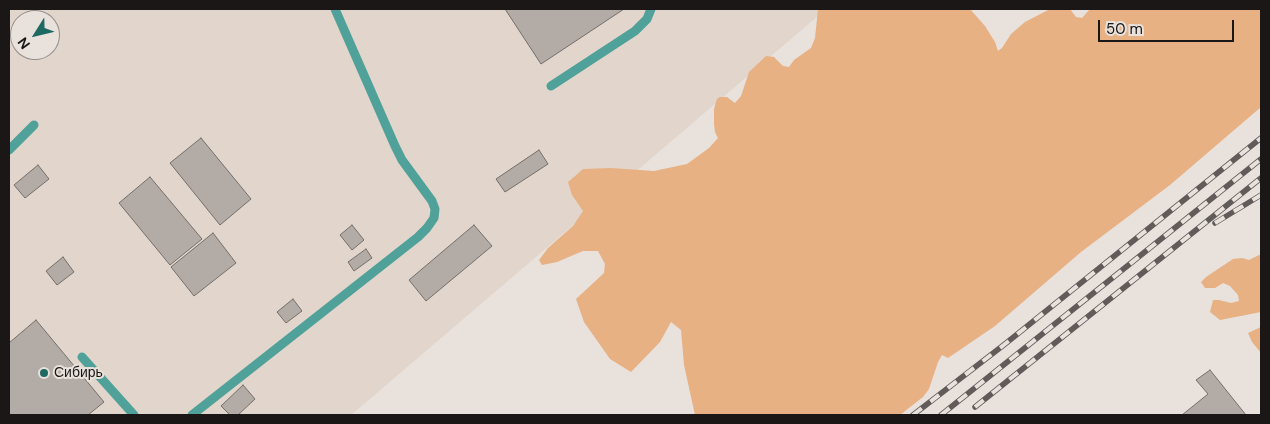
<!DOCTYPE html>
<meta charset="utf-8">
<style>
body{margin:0}
#map{position:relative;width:1270px;height:424px;overflow:hidden;background:#e8e1dc;font-family:"DM Sans",sans-serif}
canvas{display:block}
.frame{position:absolute;inset:0;border:10px solid #1a1716;pointer-events:none}
.north{position:absolute;left:10px;top:10px;width:50px;height:50px;box-sizing:border-box;background:#e8e1dc;border:1px solid #96908d;border-radius:50%;rotate:234deg;font-size:14px;font-weight:700;line-height:20px;text-align:center;color:#1a1716}
.north::after{content:'';display:block;margin:auto;width:18px;height:22px;background:#1f6963;clip-path:polygon(50% 0,100% 100%,50% 72%,0 100%)}
.scale{position:absolute;left:1098px;top:20px;width:136px;height:22px;box-sizing:border-box;border:2px solid #1a1716;border-top:0;padding-left:6px;font-size:15px;line-height:18px;white-space:nowrap;color:#1a1716;-webkit-text-stroke:4px #e8e1dc;paint-order:stroke}
</style>
<div id="map">
<canvas width="1270" height="424"></canvas>
<div class="frame"></div>
<div class="north">N</div>
<div class="scale">50 m</div>
</div>
<script>
const ctx = document.querySelector('canvas').getContext('2d');
ctx.lineJoin = 'round';
function fill(path, color) {
  ctx.fillStyle = color;
  ctx.fill(path, 'evenodd');
}
function poly(rows) {
  const path = new Path2D();
  for (const r of rows) {
    path.moveTo(r[0], r[1]);
    for (let i = 2; i < r.length; i += 2) path.lineTo(r[i], r[i + 1]);
  }
  return path;
}
function stroke(path, color, width, dash) {
  ctx.strokeStyle = color;
  ctx.lineWidth = width;
  ctx.lineCap = dash ? 'butt' : 'round';
  ctx.setLineDash(dash || []);
  ctx.stroke(path);
}
function drawText(font, color, halo, rows, align = 'center') {
  ctx.font = font + ' "DM Sans",sans-serif';
  ctx.lineWidth = 4;
  ctx.setLineDash([]);
  ctx.textBaseline = 'middle';
  ctx.strokeStyle = halo;
  ctx.fillStyle = color;
  for (const [text, x, y, turn = 0] of rows) {
    ctx.save();
    ctx.translate(x, y);
    ctx.rotate((+turn || 0) * Math.PI / 180);
    ctx.textAlign = isNaN(turn) ? turn : align;
    if (halo) ctx.strokeText(text, 0, 0);
    ctx.fillText(text, 0, 0);
    ctx.restore();
  }
}
const built = poly([
 [9,9,826,9,351,415,9,415],
 [20,20,50,20,50,50,20,50]
]);
const green = poly([
 [818,9,970,9,985,26,995,42,998,51,1002,48,1011,34,1025,22,1050,9,1070,9,1076,17,1082,18,1090,9,1261,9,1261,107,1170,185,1081,252,995,326,948,358,942,355,938,362,929,389,923,397,900,415,695,415,684,365,681,330,671,322,660,342,631,372,610,359,584,322,576,299,604,273,605,264,598,251,583,251,557,262,542,265,539,260,548,248,573,226,583,211,572,195,568,182,574,177,583,169,611,168,654,171,687,164,709,148,718,138,715,132,714,124,714,109,717,99,720,97,727,97,735,103,741,96,749,72,766,56,774,57,783,66,789,67,794,60,811,48,815,38],
 [1261,254,1261,312,1220,320,1210,312,1213,300,1219,300,1231,303,1239,301,1238,295,1230,286,1223,283,1215,288,1205,288,1201,282,1206,277,1233,259,1242,258,1249,260],
 [1261,327,1261,353,1252,342,1248,333]
]);
const building = poly([
 [505,9,624,9,541,64,505,9],
 [201,138,251,199,220,225,170,163,201,138],
 [539,150,548,164,505,192,496,179,539,150],
 [38,165,49,179,25,198,14,185,38,165],
 [150,177,202,239,170,265,119,203,150,177],
 [352,225,364,240,352,250,340,235,352,225],
 [474,225,492,246,426,301,409,280,474,225],
 [213,233,236,263,194,296,171,267,213,233],
 [366,249,372,258,354,271,348,262,366,249],
 [63,257,74,272,57,285,46,271,63,257],
 [293,299,302,311,286,323,277,312,293,299],
 [36,320,104,402,88,415,9,415,9,343,36,320],
 [1210,370,1246,415,1182,415,1208,394,1196,380,1210,370],
 [243,385,255,399,238,415,230,415,221,406,243,385]
]);
const service = poly([
 [551,86,635,31,647,19,651,9],
 [9,150,34,125],
 [82,357,134,415],
 [192,415,418,237,427,228,434,218,435,209,432,201,402,160,395,146,335,9]
]);
const rail = poly([
 [1215,223,1261,195],
 [975,407,1261,178],
 [913,415,1005,344,1261,138],
 [941,415,1261,159]
]);
const markers = [
 [44,373,5,"#1f6963"]
];
const poiNames = [
 ["Сибирь",54,373]
];
fill(built, '#e2d5cb');
fill(green, '#e7b184');
fill(building, '#b2aba6');
stroke(building, '#756f6a', 1);
stroke(service, '#4fa199', 9);
stroke(rail, '#615c5a', 5.5);
stroke(rail, '#e8e1dc', 4, [11]);
for (const [x, y, r, color] of markers) {
  const dot = new Path2D();
  dot.arc(x, y, r, 0, 2 * Math.PI);
  ctx.fillStyle = color;
  ctx.fill(dot);
  stroke(dot, '#e8e1dc', 2);
}
drawText('14px', '#1a1716', '#e8e1dc', poiNames, 'left');
</script>
